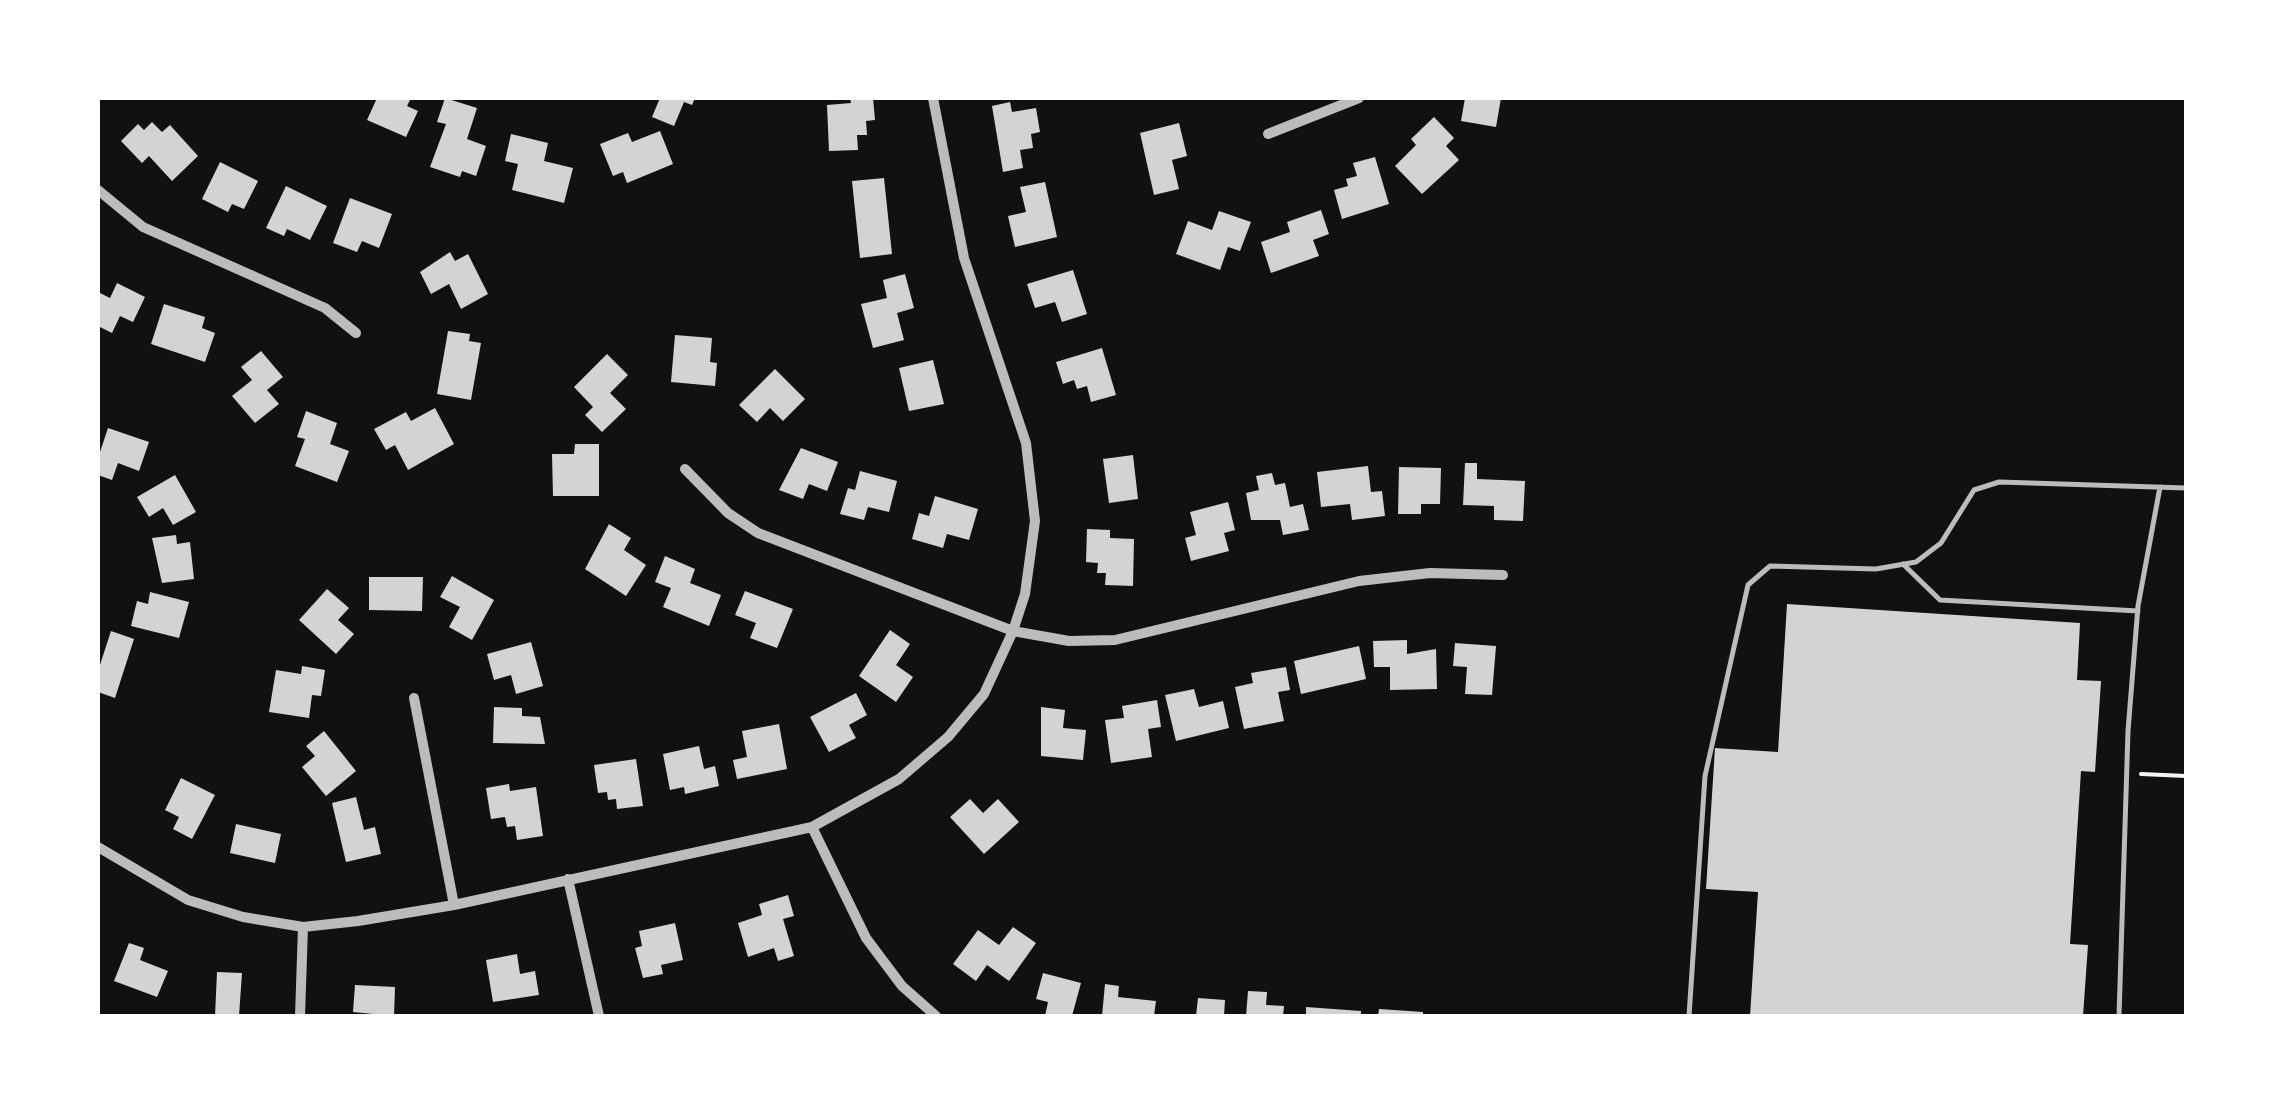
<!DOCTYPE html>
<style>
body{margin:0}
#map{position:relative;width:2284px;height:1114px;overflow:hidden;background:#111;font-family:Montserrat,sans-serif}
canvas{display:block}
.frame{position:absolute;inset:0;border:100px solid #fff;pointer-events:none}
</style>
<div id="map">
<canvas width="2284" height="1114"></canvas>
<div class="frame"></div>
</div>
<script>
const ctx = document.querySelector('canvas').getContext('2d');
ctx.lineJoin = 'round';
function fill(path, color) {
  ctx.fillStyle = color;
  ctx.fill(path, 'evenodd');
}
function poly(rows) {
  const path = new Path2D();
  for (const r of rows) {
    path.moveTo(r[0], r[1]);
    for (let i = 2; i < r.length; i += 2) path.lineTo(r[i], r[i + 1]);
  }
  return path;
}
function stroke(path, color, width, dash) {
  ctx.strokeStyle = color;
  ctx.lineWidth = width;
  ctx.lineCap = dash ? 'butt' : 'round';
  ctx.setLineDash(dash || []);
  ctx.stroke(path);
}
const building = poly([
 [377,98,411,98,407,106,418,111,406,137,367,120],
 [445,98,477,108,467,139,486,146,476,176,462,171,460,177,430,167,446,124,437,122],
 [660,98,695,98,692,105,684,102,674,126,652,117],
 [850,98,873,98,875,120,866,121,867,135,857,135,858,150,829,151,827,105,851,103],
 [1465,98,1501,98,1496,127,1461,121],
 [1010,102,1012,112,1036,108,1040,132,1031,134,1033,148,1020,150,1023,168,1003,172,992,106],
 [1434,117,1454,138,1446,146,1459,160,1422,194,1395,166,1416,145,1411,139],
 [152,122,162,132,170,125,198,156,172,181,149,156,142,163,121,141,138,124,144,130],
 [1179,123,1187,156,1172,160,1179,189,1154,195,1140,133],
 [660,131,673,164,627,183,623,172,613,176,600,144,628,133,632,142],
 [511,134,548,143,544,161,573,168,564,203,512,190,518,164,505,161],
 [1375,157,1389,204,1342,219,1334,190,1348,186,1346,179,1357,176,1353,163],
 [220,162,258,181,244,209,232,204,228,212,202,199],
 [884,178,892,254,860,258,852,181],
 [1045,182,1057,237,1015,247,1008,216,1026,212,1020,187],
 [286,186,327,206,310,240,287,229,284,236,266,228],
 [350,198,392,214,379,248,362,241,357,252,333,243],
 [1321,210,1329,234,1313,240,1319,256,1271,273,1261,242,1290,232,1287,222],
 [1219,211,1251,222,1240,251,1228,247,1220,270,1176,254,1188,221,1212,230],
 [450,252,455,261,468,254,488,294,461,309,449,284,431,294,420,272],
 [1073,270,1087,314,1062,322,1055,302,1035,308,1027,284],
 [905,274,914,308,897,313,904,340,873,348,861,304,887,298,883,280],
 [117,283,145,297,133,322,120,316,112,333,98,326,98,292,110,298],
 [164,304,205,317,202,328,215,333,205,362,151,344],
 [448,331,470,334,469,341,481,343,471,400,437,394],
 [675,335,712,338,710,362,717,363,715,386,671,382],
 [1102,348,1116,395,1091,402,1087,386,1077,389,1074,380,1063,384,1056,362],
 [261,351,283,377,267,390,279,404,255,423,232,396,252,380,241,367],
 [607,354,628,375,610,393,626,409,602,432,585,415,593,407,574,387],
 [933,360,944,404,909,411,899,368],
 [775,369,805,399,783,421,770,408,757,422,739,405],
 [435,408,454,444,408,470,395,445,386,450,374,429,406,412,411,421],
 [306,411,337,423,330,444,349,451,337,482,295,466,305,439,297,437],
 [108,428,149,442,139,471,118,463,112,480,98,475,98,458],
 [575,444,599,444,599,496,553,496,552,454,574,454],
 [801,448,838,462,827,491,809,484,803,499,779,490],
 [1133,455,1138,499,1109,503,1103,459],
 [1465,463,1477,463,1477,479,1525,481,1523,521,1494,520,1494,506,1463,505],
 [1368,466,1371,492,1382,491,1385,516,1352,520,1350,504,1321,507,1317,472],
 [1399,467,1441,468,1440,504,1421,504,1421,514,1398,514],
 [860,471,897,481,889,512,868,507,864,520,840,514,848,488,855,490],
 [1272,473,1275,485,1285,483,1290,507,1303,504,1309,530,1283,535,1280,520,1251,520,1246,493,1259,490,1256,476],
 [175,475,196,512,173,525,163,508,149,517,137,497],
 [935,496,978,509,969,540,947,534,943,548,912,539,919,513,929,516],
 [1228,502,1235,530,1224,533,1229,551,1191,561,1185,538,1196,535,1190,512],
 [609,524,631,538,624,550,646,565,626,596,585,569],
 [1087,529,1110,530,1110,538,1134,539,1133,586,1105,585,1106,573,1097,573,1098,563,1086,562],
 [176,535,177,544,190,542,194,579,162,583,152,538],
 [665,556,695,569,690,583,721,595,709,626,663,607,671,588,655,582],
 [452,576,494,600,472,640,449,627,460,607,440,597],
 [369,577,423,577,422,611,369,610],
 [327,589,349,608,338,620,354,634,336,654,299,620],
 [745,591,793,609,777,648,750,638,756,623,735,615],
 [150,592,189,602,179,638,131,626,137,601,148,604],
 [1787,604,2080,623,2077,680,2101,681,2095,772,2081,771,2070,944,2088,945,2083,1016,1750,1016,1758,892,1706,889,1715,748,1778,752],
 [890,630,910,644,896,665,913,677,896,702,859,676],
 [111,631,134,639,115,698,98,692,98,671],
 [1407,640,1407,654,1436,649,1437,689,1390,690,1390,667,1374,667,1373,641],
 [531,642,543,686,516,694,511,675,494,680,487,654],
 [1455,643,1496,646,1492,695,1465,694,1467,667,1453,666],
 [1359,646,1366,679,1301,694,1294,661],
 [302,666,325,670,321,696,312,695,309,718,269,712,276,670,301,674],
 [1286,667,1290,690,1278,692,1284,721,1244,729,1235,687,1253,683,1251,673],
 [1194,689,1199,707,1223,701,1229,728,1176,741,1165,695],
 [856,693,867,715,849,725,856,738,829,752,810,717],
 [1157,700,1161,727,1148,729,1152,757,1111,763,1105,720,1124,718,1122,706],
 [494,707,522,708,522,716,540,717,545,744,493,743],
 [1041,707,1065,710,1063,728,1086,730,1083,760,1041,756],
 [779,724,787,769,737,779,733,760,747,757,742,731],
 [324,731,356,771,326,796,302,767,315,756,306,746],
 [699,746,704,769,715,766,719,786,685,794,684,787,670,790,663,754],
 [636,759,643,806,617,809,616,799,608,800,607,792,598,793,594,765],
 [181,778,215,795,192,839,173,829,179,817,165,810],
 [509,784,510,791,536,787,543,836,517,840,515,826,507,827,505,817,491,819,486,788],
 [356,797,364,830,375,827,381,854,346,862,332,803],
 [970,799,983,813,998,799,1019,822,984,854,950,817],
 [236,824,281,834,275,863,230,853],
 [788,895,794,916,783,919,794,956,778,961,774,948,748,957,738,923,762,915,759,904],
 [675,923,683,960,661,965,663,974,643,978,635,948,642,946,639,931],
 [1013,927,1036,943,1009,981,987,965,976,981,953,964,978,930,999,945],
 [129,943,144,948,140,960,168,971,157,997,114,981],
 [517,954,520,974,535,971,539,995,493,1002,486,960],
 [217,972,242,973,239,1016,215,1016],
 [1043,973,1081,983,1072,1016,1045,1016,1048,1002,1036,999],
 [1105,984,1119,986,1118,997,1156,1001,1154,1016,1102,1016],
 [355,985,395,987,394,1016,353,1012],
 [1248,991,1267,992,1266,1005,1284,1006,1283,1016,1246,1016],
 [1198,998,1225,1000,1224,1016,1196,1016],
 [1306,1007,1361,1011,1361,1016,1306,1016],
 [1379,1009,1423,1012,1423,1016,1378,1016]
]);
const path = poly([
 [2141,774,2186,776]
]);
const service = poly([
 [1903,564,1940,600,2138,611],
 [1689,1016,1705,776,1748,585,1770,566,1876,569,1916,562,1941,543,1974,490,1999,482,2186,488],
 [2119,1016,2128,731,2138,606,2160,487]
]);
const minor = poly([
 [1268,134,1359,98],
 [98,190,143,227,325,308,356,333],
 [685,469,728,513,758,533,1013,631,1069,641,1115,640,1359,581,1430,573,1503,575],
 [414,698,454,905],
 [812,827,866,938,902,986,936,1016],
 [98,847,188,900,243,917,303,927,358,921,454,905,812,827,899,779,948,737,984,694,1013,631,1025,594,1035,521,1026,443,964,258,933,98],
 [568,879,599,1016],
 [300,1016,303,927]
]);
fill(building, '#d3d3d3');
stroke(path, '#f5f5f5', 4);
stroke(service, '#bcbcbc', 5);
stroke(minor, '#bcbcbc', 10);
</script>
